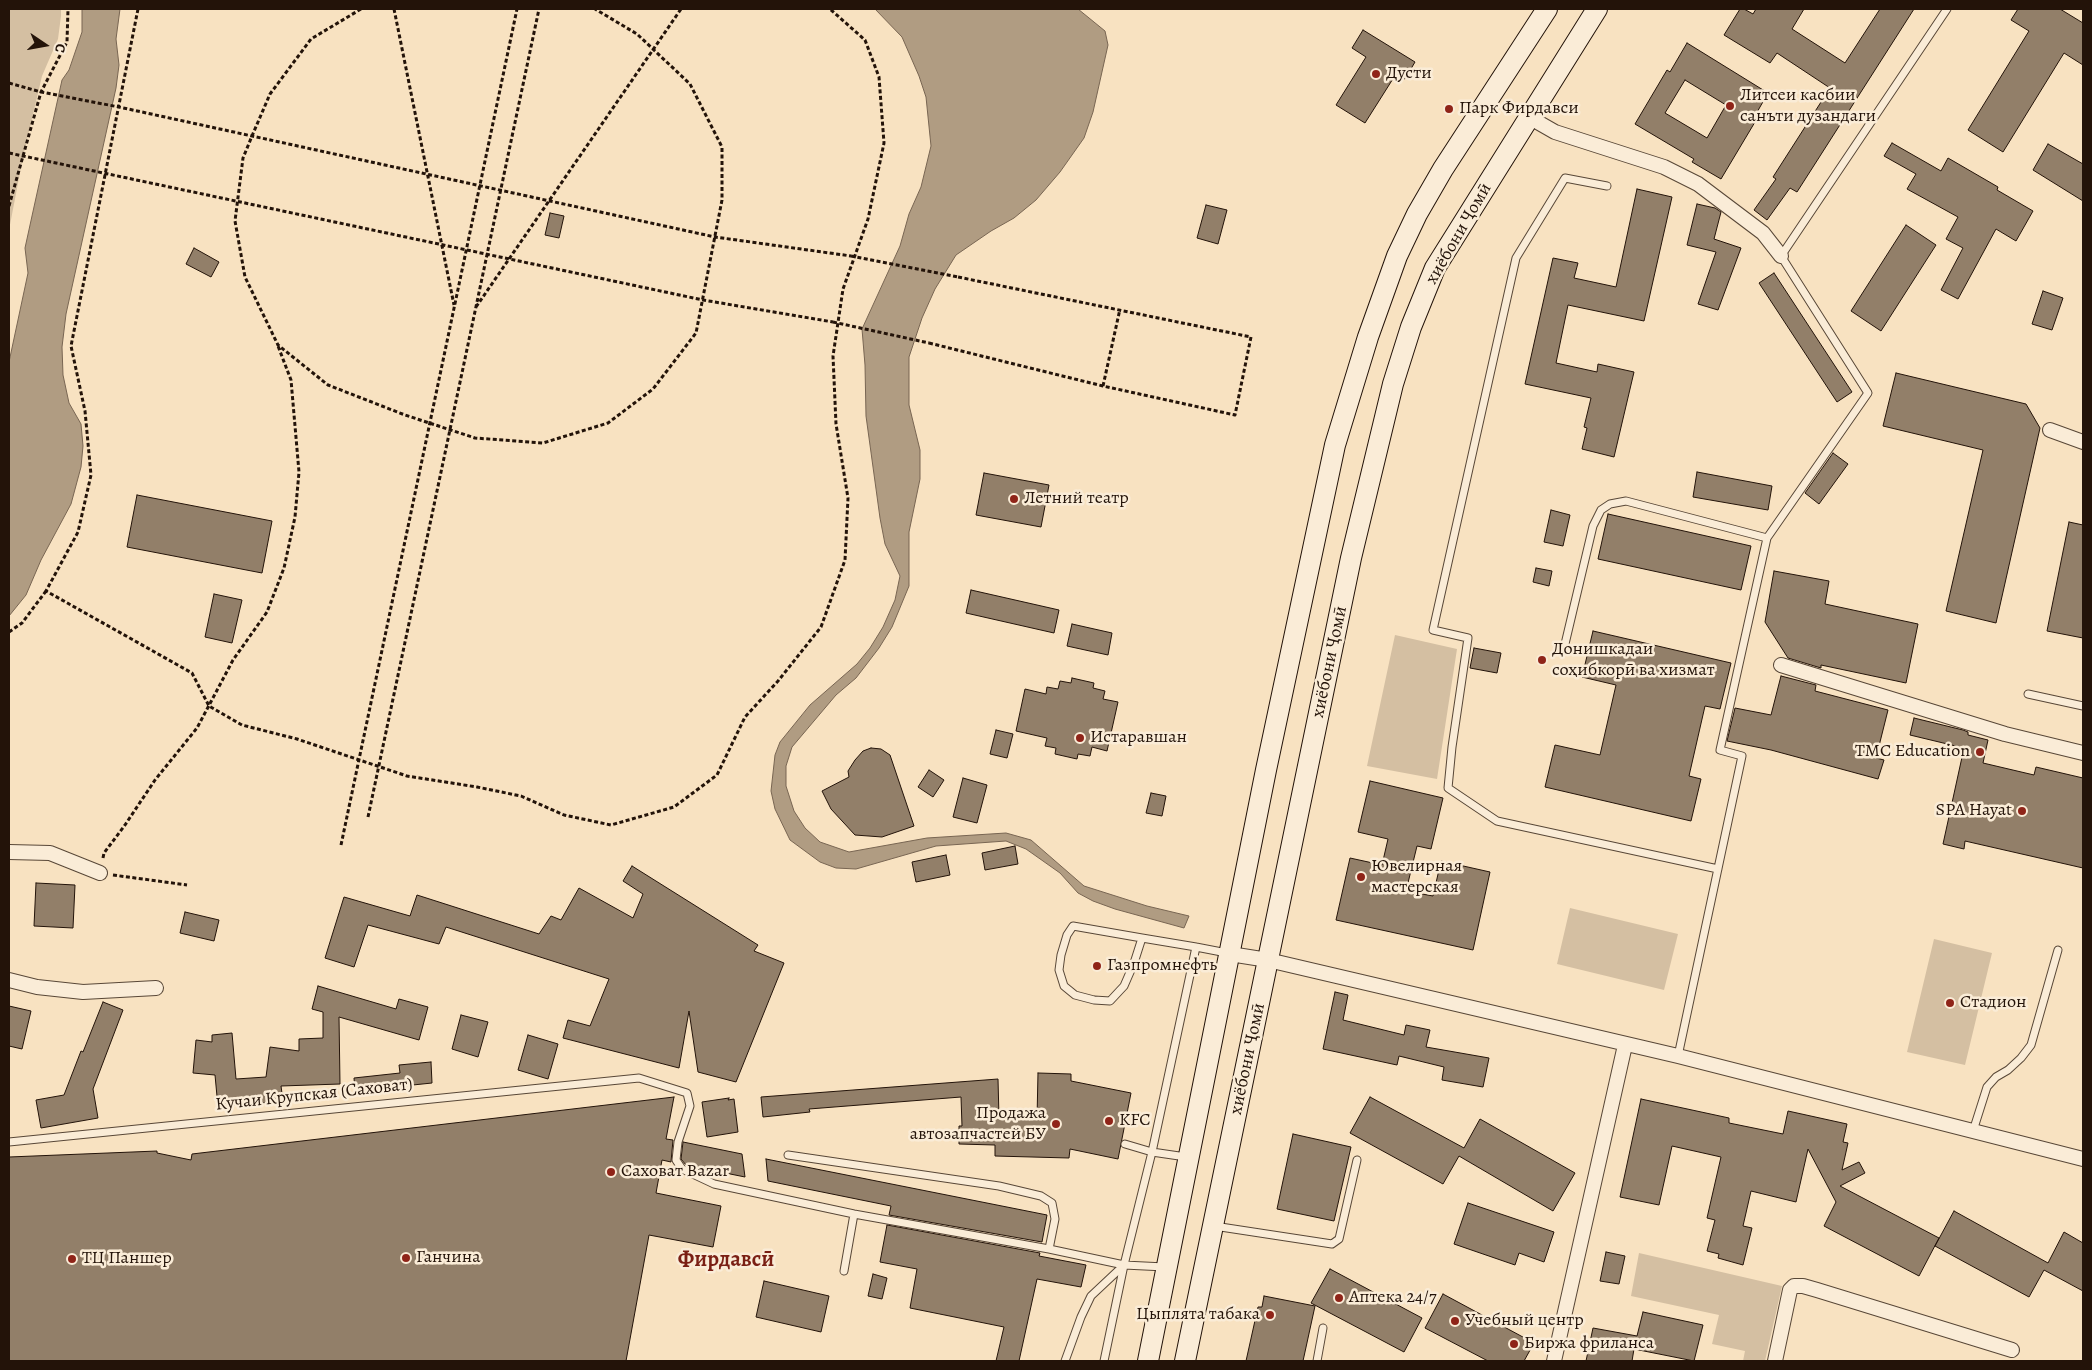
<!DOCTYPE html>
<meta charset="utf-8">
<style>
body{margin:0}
#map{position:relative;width:2092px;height:1370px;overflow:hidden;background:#f8e2c1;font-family:Alegreya,serif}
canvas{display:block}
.frame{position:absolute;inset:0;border:10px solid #231309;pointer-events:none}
.north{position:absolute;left:20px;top:20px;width:50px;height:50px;-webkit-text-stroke:4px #faecd7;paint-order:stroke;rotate:102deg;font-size:14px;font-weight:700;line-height:20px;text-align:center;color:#231309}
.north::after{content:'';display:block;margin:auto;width:18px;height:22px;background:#231309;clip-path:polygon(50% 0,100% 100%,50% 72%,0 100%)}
</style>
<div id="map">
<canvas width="2092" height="1370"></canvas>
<div class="frame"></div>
<div class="north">С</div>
</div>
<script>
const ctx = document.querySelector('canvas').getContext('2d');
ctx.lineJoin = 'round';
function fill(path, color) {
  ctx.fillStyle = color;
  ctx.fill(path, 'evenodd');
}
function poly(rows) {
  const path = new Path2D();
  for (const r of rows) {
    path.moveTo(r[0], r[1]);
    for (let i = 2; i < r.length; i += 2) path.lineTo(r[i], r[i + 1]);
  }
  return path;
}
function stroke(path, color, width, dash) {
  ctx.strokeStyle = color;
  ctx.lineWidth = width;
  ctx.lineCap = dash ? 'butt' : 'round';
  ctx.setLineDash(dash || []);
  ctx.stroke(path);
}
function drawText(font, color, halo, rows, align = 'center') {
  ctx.font = font + ' Alegreya,serif';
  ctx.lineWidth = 5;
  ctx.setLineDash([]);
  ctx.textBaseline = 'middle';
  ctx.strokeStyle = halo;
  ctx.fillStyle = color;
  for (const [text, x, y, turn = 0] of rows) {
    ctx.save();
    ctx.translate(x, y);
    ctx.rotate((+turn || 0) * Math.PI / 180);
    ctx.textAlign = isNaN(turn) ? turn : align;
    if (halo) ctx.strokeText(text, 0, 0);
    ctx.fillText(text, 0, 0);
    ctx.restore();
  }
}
const green = poly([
 [9,9,61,9,61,16,58,39,42,76,23,157,9,230],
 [1395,635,1457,649,1437,779,1367,766],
 [1570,908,1678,934,1664,990,1557,964],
 [1934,939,1992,953,1965,1065,1907,1052],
 [1639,1253,1782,1286,1765,1361,1743,1361,1745,1351,1712,1344,1719,1315,1631,1296]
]);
const water = poly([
 [82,9,120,9,116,39,119,65,116,88,66,314,62,347,63,375,69,403,81,424,83,446,81,467,71,504,41,560,26,595,9,616,9,362,28,273,25,248,32,216,62,80,69,70,82,32,82,9],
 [875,9,1078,9,1105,31,1108,45,1093,112,1084,138,1060,172,1036,200,1014,218,991,231,956,255,935,289,922,318,909,357,909,405,920,450,920,479,909,532,909,586,892,627,879,648,856,678,836,695,792,747,786,766,786,786,794,811,805,828,820,842,849,852,927,838,1006,833,1031,840,1084,886,1147,906,1189,916,1184,928,1115,909,1093,901,1078,893,1060,873,1026,849,1006,841,936,846,856,869,836,868,820,862,790,840,775,809,771,791,775,755,780,742,810,705,857,664,870,648,883,627,895,600,900,576,885,544,880,518,866,416,865,365,862,329,900,246,909,214,921,187,931,146,926,97,919,76,902,37,875,9]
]);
const building = poly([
 [1740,9,1744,9,1753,14,1756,9,1804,9,1792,29,1845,63,1880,9,1914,9,1797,192,1790,188,1767,220,1754,210,1776,179,1773,177,1830,88,1777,53,1770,63,1724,35,1740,9],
 [2018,9,2060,9,2083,23,2083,65,2064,53,2003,152,1968,130,2029,31,2011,20,2018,9],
 [1363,30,1415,62,1405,79,1396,74,1365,123,1336,105,1366,57,1352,48,1363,30],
 [1687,43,1768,93,1752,121,1755,122,1721,179,1692,162,1694,159,1635,124,1667,70,1670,72,1687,43],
 [1685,80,1726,105,1707,138,1665,113,1685,80],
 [1892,143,1941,171,1948,158,1998,187,1997,190,2033,211,2016,241,1996,229,1958,299,1941,290,1963,248,1946,239,1958,217,1907,189,1916,174,1884,156,1892,143],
 [2048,144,2083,164,2083,201,2033,170,2048,144],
 [1637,189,1672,197,1644,321,1568,305,1556,363,1597,372,1598,364,1634,372,1614,457,1582,449,1587,428,1584,427,1591,398,1525,384,1553,258,1578,263,1574,278,1616,287,1637,189],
 [1697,204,1715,208,1721,212,1714,239,1741,248,1718,310,1698,304,1716,252,1687,245,1697,204],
 [1206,205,1227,210,1218,244,1197,238,1206,205],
 [550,213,564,216,559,238,545,235,550,213],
 [1906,225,1936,245,1881,331,1851,311,1906,225],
 [194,248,219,262,211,277,186,264,194,248],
 [1774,273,1852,392,1837,402,1759,283,1774,273],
 [2043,291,2063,298,2052,330,2032,324,2043,291],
 [1896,373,2026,404,2040,428,1996,623,1946,611,1983,450,1883,426,1896,373],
 [1833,453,1848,464,1819,504,1805,493,1833,453],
 [1697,472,1772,486,1768,510,1693,497,1697,472],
 [984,473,1049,485,1041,527,976,515,984,473],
 [137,495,272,521,262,573,127,547,137,495],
 [1551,510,1570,515,1563,546,1544,542,1551,510],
 [1608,514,1751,546,1741,590,1598,559,1608,514],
 [2069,522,2083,525,2083,638,2047,631,2069,522],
 [1536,568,1552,571,1549,586,1533,582,1536,568],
 [1774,571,1829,581,1825,604,1918,624,1906,683,1821,665,1821,668,1788,658,1765,622,1774,571],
 [971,590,1059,610,1054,633,966,613,971,590],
 [214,594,242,600,232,643,205,637,214,594],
 [1072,624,1112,633,1108,655,1067,646,1072,624],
 [1593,631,1731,663,1720,709,1705,706,1689,776,1701,779,1691,821,1545,787,1555,745,1600,755,1616,685,1582,677,1593,631],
 [1474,648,1501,653,1497,673,1470,668,1474,648],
 [1781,676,1816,685,1815,691,1888,710,1876,758,1884,760,1878,779,1771,750,1727,741,1735,708,1771,715,1781,676],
 [1072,678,1094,683,1093,688,1105,691,1103,699,1118,702,1107,751,1092,747,1090,756,1078,754,1077,759,1055,754,1056,748,1045,746,1047,738,1016,731,1025,689,1046,694,1047,687,1058,689,1060,681,1071,683,1072,678],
 [1914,718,1963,730,1968,732,1968,735,1988,740,1983,763,2034,775,2036,767,2083,778,2083,868,1965,841,1964,849,1943,844,1964,748,1910,735,1914,718],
 [996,730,1013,734,1007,758,990,754,996,730],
 [871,748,881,749,890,755,914,826,882,837,855,835,831,809,822,791,849,777,848,771,855,760,863,751,871,748],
 [929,770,944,780,933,797,918,787,929,770],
 [963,778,987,785,977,823,953,817,963,778],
 [1370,781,1443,798,1431,849,1417,846,1406,891,1433,896,1441,861,1490,872,1473,950,1336,920,1350,858,1382,865,1388,839,1358,832,1370,781],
 [1151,793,1166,796,1162,816,1146,813,1151,793],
 [1015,846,1018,864,985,870,982,853,1015,846],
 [946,855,950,875,916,882,912,862,946,855],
 [632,866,758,945,754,951,784,963,736,1082,698,1072,689,1011,679,1068,563,1038,568,1020,590,1026,609,979,446,927,439,944,368,925,354,967,325,958,344,897,410,916,417,895,539,934,551,916,561,920,579,888,633,918,643,894,623,881,632,866],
 [36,883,75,885,73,928,34,926,36,883],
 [185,912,219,920,214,941,180,933,185,912],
 [318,986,396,1009,399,999,428,1007,419,1040,339,1017,340,1084,281,1086,283,1101,218,1107,215,1075,193,1073,196,1040,212,1042,212,1035,232,1033,236,1079,266,1077,270,1047,299,1051,299,1039,323,1038,323,1012,312,1009,318,986],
 [1335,992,1348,995,1343,1020,1404,1035,1406,1025,1430,1030,1426,1047,1489,1058,1483,1087,1442,1080,1444,1067,1399,1056,1397,1065,1323,1049,1335,992],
 [103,1002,123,1010,93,1089,98,1118,41,1128,36,1100,64,1095,81,1051,83,1052,103,1002],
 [9,1006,31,1011,22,1049,9,1046,9,1006],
 [461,1015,488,1022,478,1057,452,1049,461,1015],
 [528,1035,558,1044,548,1079,518,1070,528,1035],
 [431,1062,432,1083,355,1091,354,1078,400,1073,399,1065,431,1062],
 [1038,1073,1071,1074,1071,1081,1131,1093,1118,1159,1070,1149,1069,1158,995,1156,995,1145,959,1144,959,1126,962,1126,961,1097,809,1109,810,1112,763,1117,761,1097,998,1079,999,1118,1037,1119,1038,1073],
 [674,1097,666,1139,673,1140,671,1162,662,1160,656,1193,721,1206,713,1247,649,1235,626,1361,9,1361,9,1157,157,1151,157,1153,191,1160,192,1154,674,1097],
 [1370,1097,1464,1148,1480,1119,1575,1173,1553,1211,1459,1156,1443,1184,1350,1133,1370,1097],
 [729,1098,728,1100,734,1099,738,1132,707,1137,702,1102,729,1098],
 [1641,1099,1729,1118,1729,1123,1783,1134,1788,1111,1847,1124,1843,1142,1848,1143,1842,1170,1859,1162,1865,1173,1840,1186,1939,1238,1919,1276,1824,1226,1836,1202,1808,1149,1796,1202,1751,1191,1743,1226,1752,1228,1743,1265,1718,1258,1719,1254,1707,1251,1715,1220,1707,1218,1721,1157,1672,1146,1659,1205,1620,1197,1641,1099],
 [1293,1134,1351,1147,1334,1221,1277,1209,1293,1134],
 [683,1142,742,1154,745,1177,686,1165,681,1159,683,1142],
 [766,1159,1047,1215,1042,1242,889,1215,891,1206,768,1181,766,1159],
 [1468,1203,1554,1232,1544,1262,1519,1253,1515,1265,1454,1244,1468,1203],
 [1954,1211,2048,1263,2064,1232,2083,1243,2083,1291,2044,1270,2029,1297,1935,1246,1954,1211],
 [887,1225,1040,1253,1039,1256,1086,1265,1081,1287,1037,1279,1019,1361,996,1361,1004,1327,910,1308,917,1269,880,1262,887,1225],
 [1606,1252,1625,1256,1619,1284,1600,1281,1606,1252],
 [1330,1269,1422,1318,1404,1352,1311,1303,1330,1269],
 [873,1274,887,1278,882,1299,868,1296,873,1274],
 [764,1281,829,1296,821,1332,756,1317,764,1281],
 [1443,1294,1534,1343,1524,1361,1488,1361,1425,1328,1443,1294],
 [1264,1296,1315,1306,1303,1361,1246,1361,1258,1307,1262,1307,1264,1296],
 [1643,1312,1703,1325,1694,1361,1634,1349,1632,1361,1586,1361,1593,1328,1637,1336,1643,1312]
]);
const path = poly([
 [138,9,71,346,85,411,91,475,78,532,46,591,192,673,209,706,242,725,297,739,407,776,477,787,521,796,564,815,611,825,674,807,717,775,745,717,778,681,821,627,845,560,848,498,836,424,833,356,843,289,868,219,884,143,879,77,865,40,830,9],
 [361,9,311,39,270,94,252,136,243,158,235,221,245,277,278,345,328,385,405,415,475,438,543,443,608,423,653,389,696,333,722,200,722,147,690,84,637,34,595,9],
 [394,9,454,305],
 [9,83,41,92,119,107,715,237,851,256],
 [9,153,703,300,833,322],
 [9,206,41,92,67,42,68,9],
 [476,307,681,9],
 [929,343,1103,386,1235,415,1251,337,958,277],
 [1103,386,1120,309],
 [9,632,22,623,46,591],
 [368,817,539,9],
 [341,845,517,9],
 [103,858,104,853,125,825,155,780,197,728,233,660,267,612,284,568,295,517,299,472,291,380,278,346],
 [113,875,187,885]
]);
const lane = poly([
 [1607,186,1565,178,1516,258,1433,630,1468,638,1452,747,1448,788,1497,821,1718,869],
 [1565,644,1593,526,1601,510,1610,504,1626,501,1767,538],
 [2028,694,2083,706],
 [1142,938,1134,963,1124,986,1110,1001,1094,1000,1075,995,1064,986,1059,970,1061,955,1067,935,1073,926,1142,938,1196,947,1227,953],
 [1678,1056,1742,756,1720,750,1767,538,1868,393,1781,256,1947,9],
 [1973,1131,1987,1087,1996,1077,2008,1070,2021,1058,2031,1045,2058,950],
 [9,1142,639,1078,687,1093,690,1106,678,1142,676,1160,682,1169,714,1184,854,1214,1049,1249,1124,1265,1165,1267],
 [1125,1144,1152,1152,1186,1157],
 [788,1155,999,1186,1041,1196,1052,1203,1055,1219,1049,1249],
 [1214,1226,1332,1244,1339,1239,1357,1160],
 [844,1271,854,1214],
 [1065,1361,1081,1317,1091,1296,1124,1265],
 [1104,1361,1124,1265,1152,1152,1196,947],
 [1317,1361,1323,1328]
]);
const street = poly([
 [1534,120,1555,132,1664,167,1698,184,1763,233,1781,256],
 [2050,430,2083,442],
 [1781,665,2005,734,2083,753],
 [9,852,50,853,100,873],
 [1230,954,1268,960,1678,1056,2083,1159],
 [9,980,37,987,83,992,156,988],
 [1554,1361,1625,1045],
 [1775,1361,1790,1290,1794,1286,1803,1286,1817,1290,2012,1350]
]);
const secondary = poly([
 [1148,1361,1266,770,1335,445,1368,337,1397,256,1417,214,1443,169,1547,9],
 [1185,1361,1351,558,1393,384,1411,327,1435,268,1597,9]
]);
const pathBridge = poly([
 [851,256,958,277],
 [833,322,929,343]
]);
const markers = [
 [1376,74,5,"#8f2418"],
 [1730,106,5,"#8f2418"],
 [1449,109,5,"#8f2418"],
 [1014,499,5,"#8f2418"],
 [1542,660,5,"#8f2418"],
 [1080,738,5,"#8f2418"],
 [1980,752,5,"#8f2418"],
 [2022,811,5,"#8f2418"],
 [1361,877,5,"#8f2418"],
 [1097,966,5,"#8f2418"],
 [1950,1003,5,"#8f2418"],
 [1109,1121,5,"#8f2418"],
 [1056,1124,5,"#8f2418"],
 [611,1172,5,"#8f2418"],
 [406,1258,5,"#8f2418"],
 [72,1259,5,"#8f2418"],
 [1339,1298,5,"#8f2418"],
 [1270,1315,5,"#8f2418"],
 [1455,1321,5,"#8f2418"],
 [1514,1344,5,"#8f2418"]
];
const poiNames = [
 ["Дусти",1386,74],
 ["Литсеи касбии",1740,96],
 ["санъти дузандаги",1740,117],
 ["Парк Фирдавси",1459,109],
 ["Летний театр",1024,499],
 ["Донишкадаи",1552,650],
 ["соҳибкорӣ ва хизмат",1552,671],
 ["Истаравшан",1090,738],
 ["TMC Education",1970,752,"right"],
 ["SPA Hayat",2012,811,"right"],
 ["Ювелирная",1371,867],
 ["мастерская",1371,888],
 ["Газпромнефть",1107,966],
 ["Стадион",1960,1003],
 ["Продажа",1046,1114,"right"],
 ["автозапчастей БУ",1046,1135,"right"],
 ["KFC",1119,1121],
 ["Саховат Bazar",621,1172],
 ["Ганчина",416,1258],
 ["ТЦ Паншер",82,1259],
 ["Аптека 24/7",1349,1298],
 ["Цыплята табака",1260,1315,"right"],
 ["Учебный центр",1465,1321],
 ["Биржа фриланса",1524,1344]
];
const streetNames = [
 ["хиёбони Ҷомӣ",1459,234,-60],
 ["хиёбони Ҷомӣ",1330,662,-78],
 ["хиёбони Ҷомӣ",1248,1059,-78],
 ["Кучаи Крупская (Саховат)",314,1095,-6]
];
const districtNames = [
 ["Фирдавсӣ",726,1261]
];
fill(green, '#d4bfa2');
fill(water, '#b09c82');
stroke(water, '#786552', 1);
fill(building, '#927f69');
stroke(building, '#231309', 1);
stroke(lane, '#584737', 9);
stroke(street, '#584737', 16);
stroke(secondary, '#231309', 22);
stroke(path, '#231309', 3, [4, 2.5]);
stroke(lane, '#faecd7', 7);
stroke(street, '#faecd7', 14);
stroke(secondary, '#faecd7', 20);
stroke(pathBridge, '#231309', 3, [4, 2.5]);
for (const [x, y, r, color] of markers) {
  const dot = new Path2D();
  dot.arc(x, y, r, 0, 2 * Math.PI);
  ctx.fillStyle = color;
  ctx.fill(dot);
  stroke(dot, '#faecd7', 2);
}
drawText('18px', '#231309', '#faecd7', poiNames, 'left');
drawText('18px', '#231309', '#faecd7', streetNames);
drawText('bold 22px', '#7a1f14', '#faecd7', districtNames);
</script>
